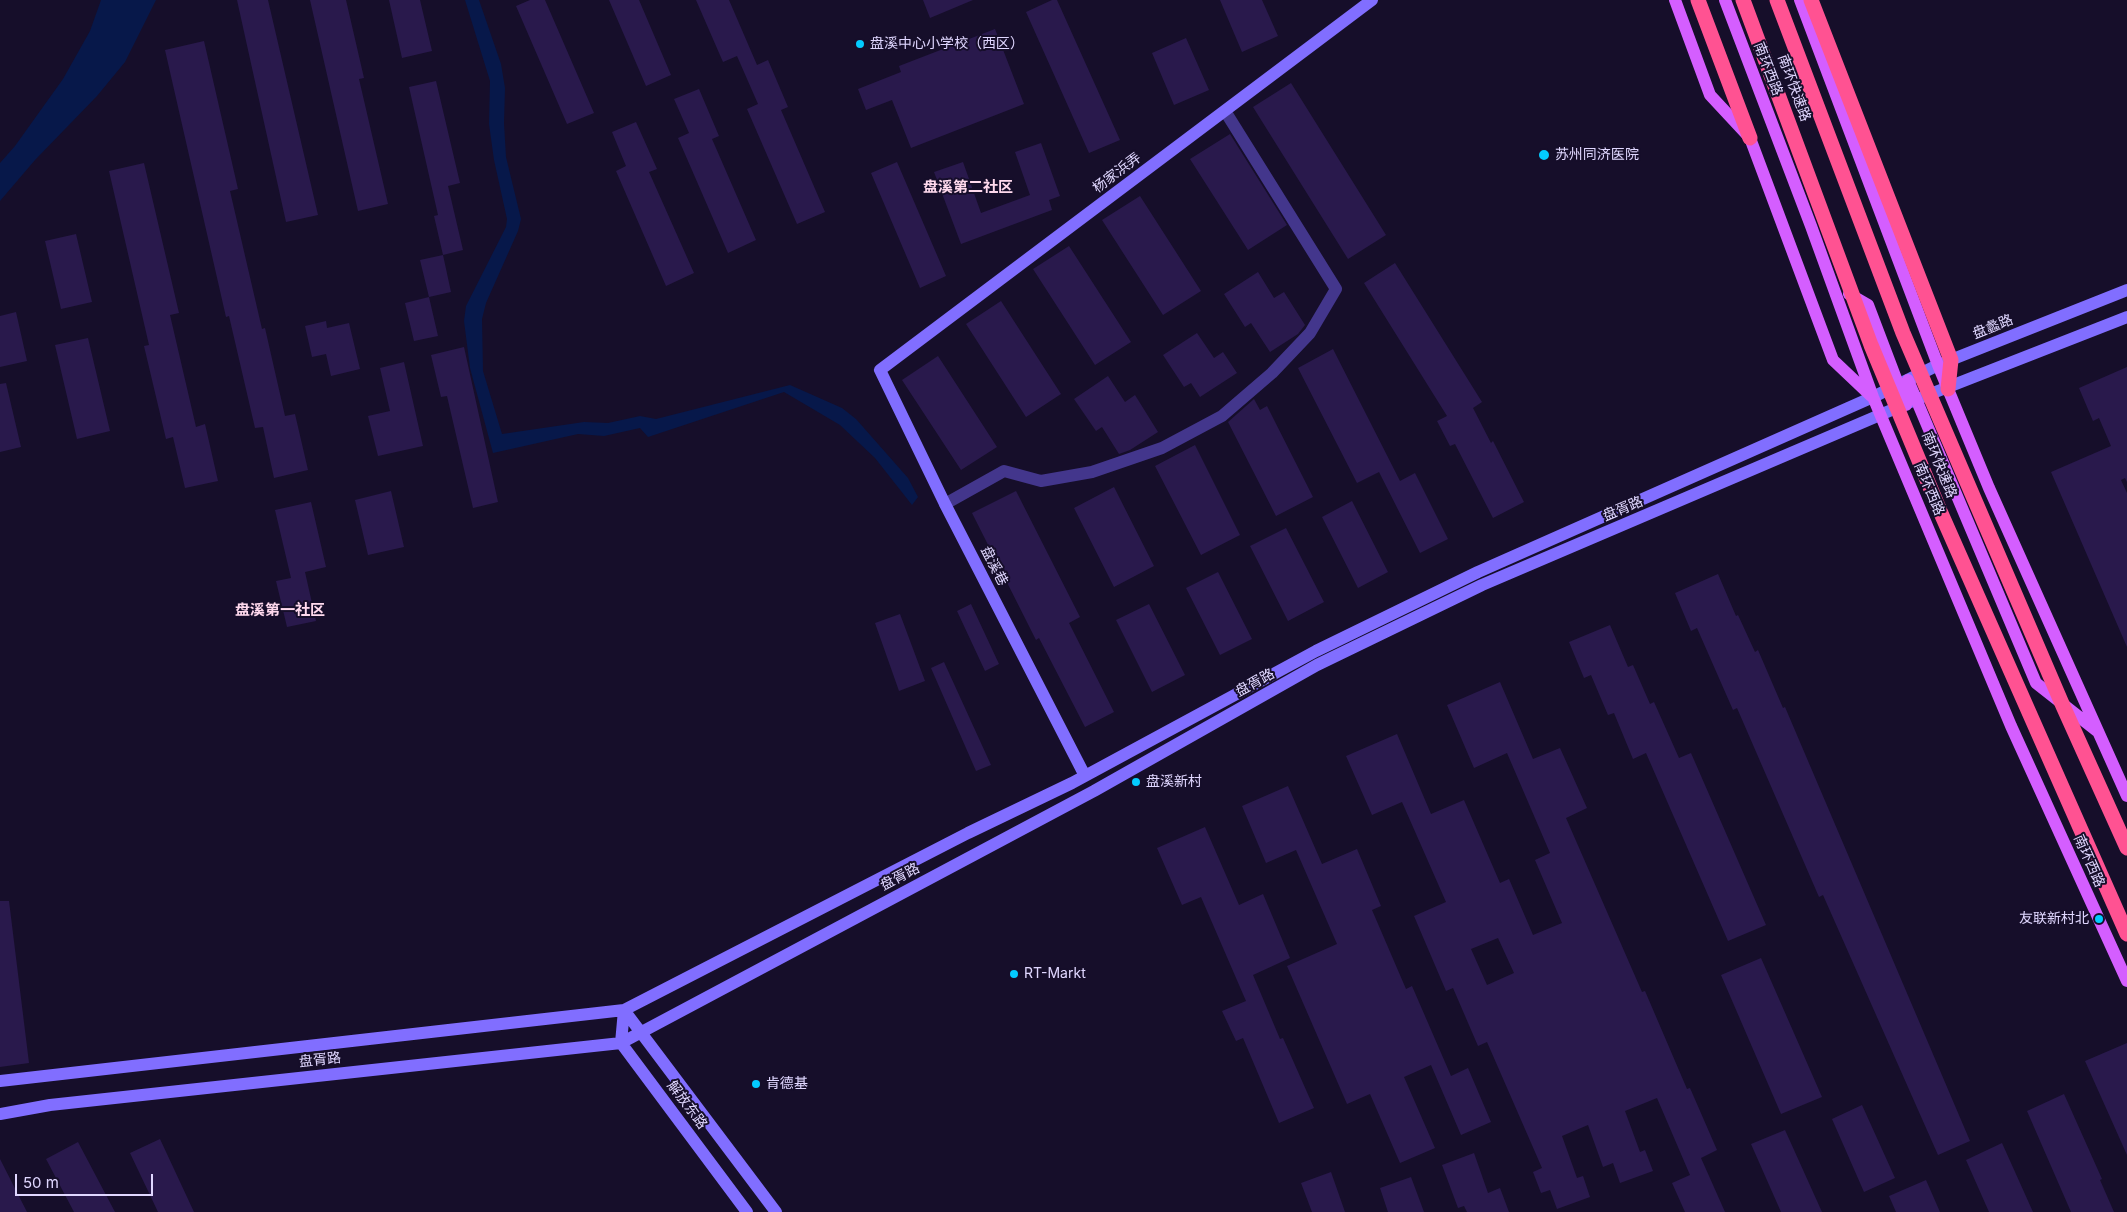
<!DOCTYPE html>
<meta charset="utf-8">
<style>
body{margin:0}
#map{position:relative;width:2127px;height:1212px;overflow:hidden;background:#160e2a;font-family:Inter,sans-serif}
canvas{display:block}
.scale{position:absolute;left:15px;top:1174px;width:138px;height:22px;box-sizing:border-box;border:2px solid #e0d7ff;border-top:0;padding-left:6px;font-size:15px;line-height:18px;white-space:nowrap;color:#e0d7ff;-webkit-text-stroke:4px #160e2a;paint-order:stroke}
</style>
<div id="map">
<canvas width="2127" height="1212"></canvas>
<div class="scale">50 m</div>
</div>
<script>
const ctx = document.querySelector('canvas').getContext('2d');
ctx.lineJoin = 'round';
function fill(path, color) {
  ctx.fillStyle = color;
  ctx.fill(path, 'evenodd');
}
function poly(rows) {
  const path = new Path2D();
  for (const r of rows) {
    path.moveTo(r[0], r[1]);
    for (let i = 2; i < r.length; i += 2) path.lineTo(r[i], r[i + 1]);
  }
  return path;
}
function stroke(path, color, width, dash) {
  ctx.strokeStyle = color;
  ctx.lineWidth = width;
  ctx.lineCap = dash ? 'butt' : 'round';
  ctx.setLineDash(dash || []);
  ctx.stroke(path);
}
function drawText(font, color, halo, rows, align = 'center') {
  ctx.font = font + ' Inter,"Noto Sans SC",sans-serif';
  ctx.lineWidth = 4;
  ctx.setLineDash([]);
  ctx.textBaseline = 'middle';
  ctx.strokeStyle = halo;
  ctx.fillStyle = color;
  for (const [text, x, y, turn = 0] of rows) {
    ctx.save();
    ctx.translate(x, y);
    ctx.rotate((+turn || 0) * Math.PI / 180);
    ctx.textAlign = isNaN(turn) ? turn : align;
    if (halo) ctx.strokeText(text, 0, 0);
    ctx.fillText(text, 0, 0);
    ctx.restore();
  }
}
const water = poly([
 [101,0,156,0,125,62,97,96,35,160,0,201,0,163,15,146,63,79,90,31],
 [465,0,479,0,501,64,505,88,504,123,506,157,521,219,518,231,486,303,482,319,483,371,502,434,584,422,608,423,640,416,656,419,790,385,842,408,856,419,908,478,918,497,912,505,875,458,840,425,784,392,648,437,640,428,604,436,578,434,493,453,470,368,464,321,466,306,506,227,507,219,494,160,489,124,490,81]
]);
const building = poly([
 [237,0,268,0,318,215,286,222],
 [310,0,346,0,364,78,359,79,388,204,358,211],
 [389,0,420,0,432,51,402,58],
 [530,0,545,0,594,113,567,124,516,6],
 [609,0,639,0,671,75,646,86],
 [696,0,729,0,757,65,768,60,788,107,781,110,825,212,797,224,747,109,758,104,737,56,723,62],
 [923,0,973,0,930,18],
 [1052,0,1057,0,1120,140,1089,153,1026,12],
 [1220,0,1262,0,1278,36,1242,52],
 [995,29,1024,104,911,148,892,100,866,110,858,89,901,72,899,66],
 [1186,38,1209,90,1174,105,1152,53],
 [204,41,238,189,230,191,262,329,265,328,285,416,295,414,308,470,274,478,263,427,255,428,229,316,226,317,165,50],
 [436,81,460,183,448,186,463,250,443,255,434,216,438,215,409,87],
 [1291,83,1386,235,1348,259,1253,107],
 [699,89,719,136,712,139,756,240,728,253,678,138,689,133,674,99],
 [636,122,657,169,649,172,694,273,666,286,616,171,626,166,612,132],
 [1230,134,1287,225,1248,250,1190,159],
 [1041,143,1060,196,1049,200,1052,210,961,244,934,172,963,162,981,213,1030,195,1015,152],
 [897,162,946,276,920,288,871,173],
 [144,163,179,313,170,315,196,427,205,424,218,481,185,488,173,437,166,439,144,346,149,345,109,171],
 [1140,196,1201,291,1163,315,1102,220],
 [76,234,92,302,61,309,45,241],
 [1069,246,1131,342,1095,365,1033,269],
 [443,255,451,292,429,297,420,260],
 [1395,263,1482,402,1473,408,1491,443,1493,441,1524,502,1493,518,1455,444,1450,446,1437,421,1447,416,1364,283],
 [1258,272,1274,298,1284,292,1305,325,1298,334,1270,352,1251,323,1245,327,1224,294],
 [429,297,438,336,414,341,405,303],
 [1001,301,1061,394,1026,417,966,324],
 [16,312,27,361,0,367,0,316],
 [326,321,327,328,349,323,360,369,331,376,326,354,312,357,305,326],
 [1197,333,1214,358,1223,352,1237,373,1200,397,1191,383,1184,387,1163,355],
 [88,338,110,431,77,439,55,345],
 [464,347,498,502,473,508,447,396,441,397,431,355],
 [1333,349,1400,481,1415,473,1448,539,1420,553,1379,472,1357,483,1298,368],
 [938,356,997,447,961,470,902,380],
 [404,362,423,446,378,456,368,416,390,411,380,368],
 [2127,367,2127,482,2125,478,2121,480,2127,493,2127,647,2051,472,2111,446,2099,418,2093,421,2079,388],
 [1108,376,1125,402,1135,395,1158,432,1130,450,1119,454,1102,427,1096,431,1074,399],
 [6,383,21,447,0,452,0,384],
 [1254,399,1260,410,1267,406,1313,497,1276,516,1228,422],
 [1195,445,1240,535,1201,555,1155,466],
 [1114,487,1154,566,1114,587,1074,508],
 [391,491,404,547,368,555,355,500],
 [1016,491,1080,617,1069,623,1114,712,1085,727,1039,638,1036,640,972,513],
 [1352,501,1388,572,1358,588,1322,517],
 [311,502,326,567,305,572,316,621,287,627,276,581,291,578,275,510],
 [1286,528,1324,602,1288,621,1250,546],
 [1218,572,1252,639,1220,655,1186,588],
 [1718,574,1736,616,1738,615,1755,652,1758,650,1783,708,1785,707,1970,1141,1938,1155,1823,895,1819,897,1737,708,1733,710,1697,628,1691,631,1675,593],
 [971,604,999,664,985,671,957,611],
 [1149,604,1185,675,1152,692,1116,620],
 [900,614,925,681,899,691,875,623],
 [1610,625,1628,667,1633,665,1650,704,1654,702,1679,758,1691,753,1766,925,1728,941,1646,753,1633,759,1614,713,1608,715,1591,675,1584,678,1569,642],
 [944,662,991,765,976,771,931,668],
 [1500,682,1533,759,1560,748,1587,808,1566,818,1642,992,1645,991,1687,1089,1690,1088,1717,1150,1701,1158,1725,1212,1685,1212,1672,1183,1690,1175,1657,1098,1625,1111,1640,1152,1645,1150,1653,1171,1620,1183,1613,1163,1603,1167,1588,1125,1562,1136,1577,1178,1583,1176,1590,1197,1557,1209,1550,1190,1541,1193,1533,1172,1542,1168,1487,1042,1478,1046,1453,988,1446,991,1414,916,1446,902,1402,802,1372,815,1346,756,1397,734,1431,814,1464,800,1500,883,1509,879,1533,935,1562,923,1535,860,1550,853,1507,753,1474,768,1447,705],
 [1498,938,1514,973,1487,985,1471,949],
 [1288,786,1322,864,1357,849,1381,906,1372,910,1406,989,1412,986,1451,1076,1468,1068,1491,1122,1461,1135,1431,1065,1404,1077,1435,1148,1400,1163,1370,1094,1347,1104,1287,966,1337,944,1296,850,1266,863,1242,806],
 [1205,827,1239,905,1263,894,1290,958,1253,975,1280,1039,1283,1038,1314,1108,1279,1123,1243,1038,1236,1041,1222,1011,1246,1001,1201,897,1182,905,1157,848],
 [0,901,9,901,29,1063,0,1067],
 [1761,958,1822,1097,1781,1114,1721,975],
 [2127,1043,2127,1155,2085,1061],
 [2064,1094,2102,1179,2100,1180,2114,1212,2071,1212,2027,1111],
 [1862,1105,1895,1178,1864,1192,1832,1119],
 [1785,1130,1822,1212,1781,1212,1751,1144],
 [160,1139,194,1212,158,1212,130,1153],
 [78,1142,115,1212,74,1212,46,1159],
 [2002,1143,2033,1212,1989,1212,1966,1160],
 [1474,1153,1488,1193,1500,1188,1509,1212,1467,1212,1464,1206,1458,1208,1442,1165],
 [0,1159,27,1212,0,1212],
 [1331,1172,1345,1212,1312,1212,1301,1183],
 [1411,1177,1424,1212,1388,1212,1380,1188],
 [1926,1180,1940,1212,1896,1212,1889,1196]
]);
const street = poly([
 [945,504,1004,471,1041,481,1092,472,1162,448,1222,416,1272,373,1310,333,1336,289,1225,111]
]);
const secondary = poly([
 [1084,774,945,504,880,370,1372,0],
 [624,1010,776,1212],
 [624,1010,621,1043,747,1212],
 [0,1081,624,1010,968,833,1072,783,1316,651,1478,572,1873,397,1938,365,2127,290],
 [0,1114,50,1105,621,1043,1094,791,1317,665,1482,585,1915,400,2127,317]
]);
const primary = poly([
 [1675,0,1710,95,1750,138,1833,360,1871,396],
 [1725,0,1811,226,1873,397,2011,726,2127,981],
 [1800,0,1938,365,1989,488,2127,796],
 [1849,294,1868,305,1906,405],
 [1908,380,2036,683,2097,731]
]);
const highway = poly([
 [1698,0,1750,138],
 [1811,0,1951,360,1948,389]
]);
const highwayBridge = poly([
 [1743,0,1871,345,1940,511,2127,934],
 [1777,0,1903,333,2063,706,2127,848]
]);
const markers = [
 [860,44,5,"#03cbff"],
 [1544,155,6,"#03cbff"],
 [1136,782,5,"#03cbff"],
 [2099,919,5,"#03cbff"],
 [1014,974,5,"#03cbff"],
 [756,1084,5,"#03cbff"]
];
const poiNames = [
 ["盘溪中心小学校（西区）",870,44],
 ["苏州同济医院",1555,155],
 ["盘溪新村",1146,782],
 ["友联新村北",2089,919,"right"],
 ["RT-Markt",1024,974],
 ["肯德基",766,1084]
];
const streetNames = [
 ["南环西路",1768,69,69],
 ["南环快速路",1794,88,70],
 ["杨家浜弄",1117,173,-37],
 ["盘蠡路",1993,327,-22],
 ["南环快速路",1939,465,68],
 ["南环西路",1929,489,67],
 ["盘胥路",1623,509,-23],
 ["盘溪巷",994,566,63],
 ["盘胥路",1255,683,-29],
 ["南环西路",2089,861,66],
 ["盘胥路",900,877,-28],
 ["盘胥路",320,1060,-6],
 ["解放东路",687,1105,53]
];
const neighbourhoodNames = [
 ["盘溪第二社区",968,187],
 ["盘溪第一社区",280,610]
];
fill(water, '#07184a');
fill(building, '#29194c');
stroke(street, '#43368c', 12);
stroke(secondary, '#816eff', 12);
stroke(primary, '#d45eff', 12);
stroke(highway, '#ff5292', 15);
stroke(highwayBridge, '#ff5292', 15);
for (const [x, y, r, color] of markers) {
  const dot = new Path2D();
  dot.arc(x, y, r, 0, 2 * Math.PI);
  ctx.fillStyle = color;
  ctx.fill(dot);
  stroke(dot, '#160e2a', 2);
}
drawText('14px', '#e0d7ff', '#160e2a', poiNames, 'left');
drawText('14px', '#e0d7ff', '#160e2a', streetNames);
drawText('bold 15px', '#ffd9ed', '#160e2a', neighbourhoodNames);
</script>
